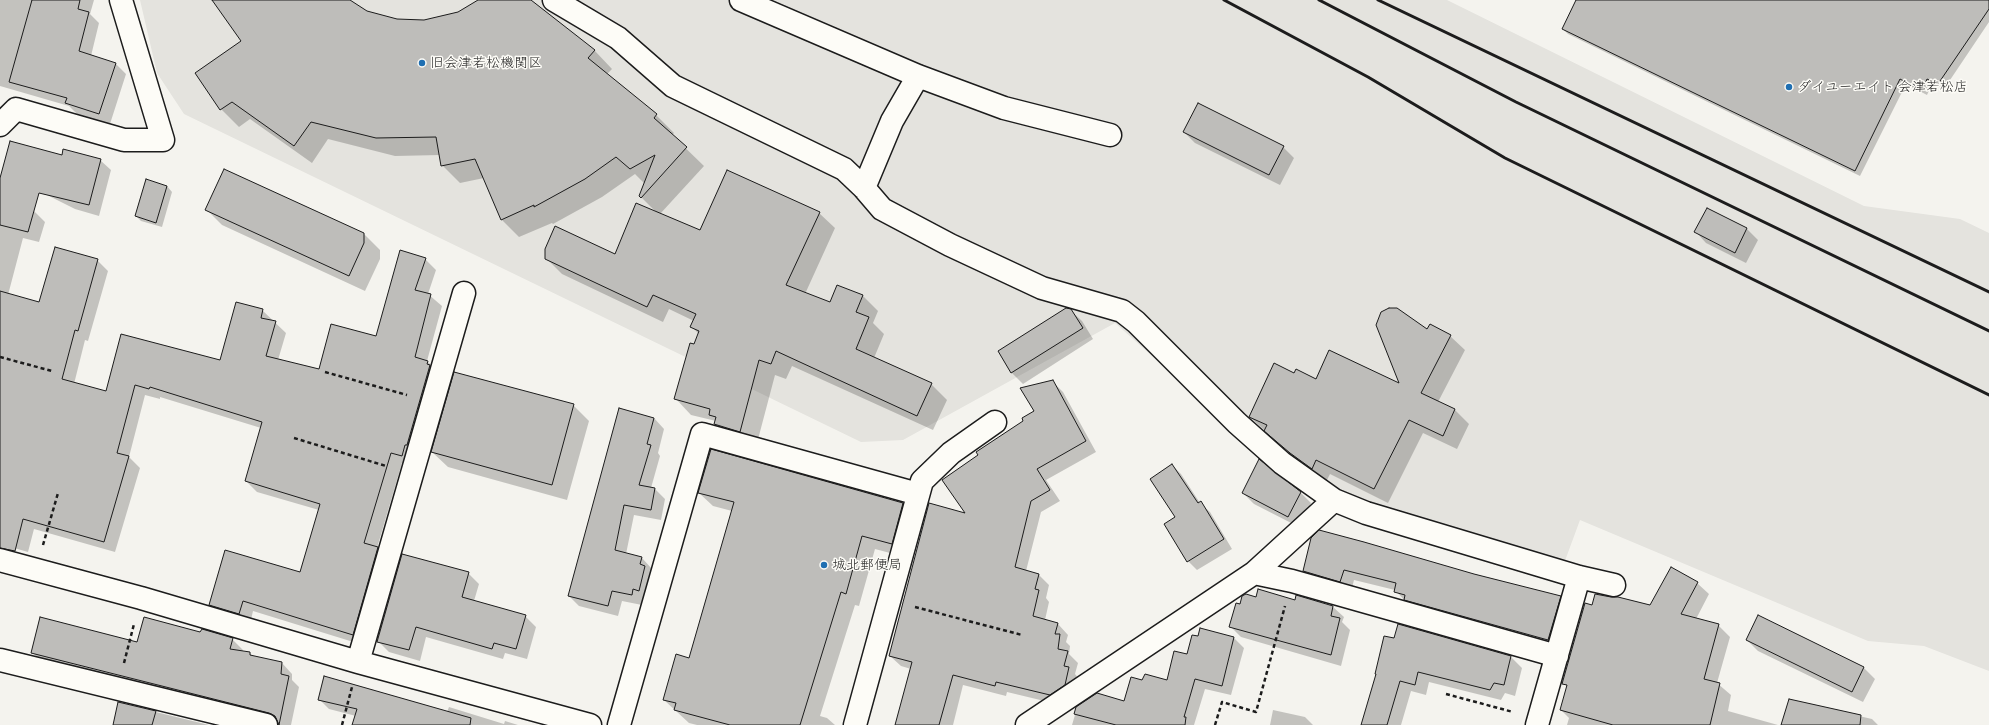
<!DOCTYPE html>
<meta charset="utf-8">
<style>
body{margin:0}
canvas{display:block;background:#f4f3ee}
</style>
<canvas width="1989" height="725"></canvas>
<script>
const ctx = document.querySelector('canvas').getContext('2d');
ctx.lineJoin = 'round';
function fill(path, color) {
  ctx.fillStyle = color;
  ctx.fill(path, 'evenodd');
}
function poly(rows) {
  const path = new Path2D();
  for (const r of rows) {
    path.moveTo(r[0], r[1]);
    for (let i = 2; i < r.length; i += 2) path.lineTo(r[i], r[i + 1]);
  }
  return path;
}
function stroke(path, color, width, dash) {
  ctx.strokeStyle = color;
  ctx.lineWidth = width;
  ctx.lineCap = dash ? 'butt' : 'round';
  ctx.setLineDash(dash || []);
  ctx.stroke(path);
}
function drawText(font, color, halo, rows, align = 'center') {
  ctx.font = font + ' Caveat,"Klee One",sans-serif';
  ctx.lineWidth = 3;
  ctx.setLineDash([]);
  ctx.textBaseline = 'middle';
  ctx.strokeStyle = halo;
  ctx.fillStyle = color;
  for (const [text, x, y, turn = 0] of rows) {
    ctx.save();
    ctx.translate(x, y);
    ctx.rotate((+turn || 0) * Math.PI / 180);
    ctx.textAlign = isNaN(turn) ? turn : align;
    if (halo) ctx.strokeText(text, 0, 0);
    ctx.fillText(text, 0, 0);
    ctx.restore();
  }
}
const built = poly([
 [140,0,1447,0,1864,206,1960,219,1989,233,1989,671,1924,646,1868,641,1580,520,1566,558,1560,583,1337,511,1258,450,1115,323,903,440,861,442,184,114,157,73]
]);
const shadow = poly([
 [0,0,94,0,90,14,99,23,91,56,116,64,126,74,110,124,77,114,69,106,0,86],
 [216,0,348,0,366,12,397,20,424,21,459,13,480,0,530,0,595,51,612,69,607,74,656,115,674,133,672,135,704,166,660,214,701,231,819,213,835,228,805,294,830,304,862,295,878,311,873,323,884,334,874,358,931,384,947,400,933,430,792,366,786,379,775,375,756,447,731,440,715,424,716,421,691,415,676,399,699,334,692,327,694,321,669,309,663,322,562,274,546,258,616,255,656,212,640,196,645,184,635,174,602,197,553,224,552,223,519,237,501,219,484,178,460,183,442,165,440,155,395,156,328,139,312,163,250,119,239,127,221,109,197,73,243,41],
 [1577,0,1989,0,1989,22,1944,89,1932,84,1927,95,1906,84,1860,176,1568,34,1563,29],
 [1184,132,1283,147,1294,158,1280,185,1195,143],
 [62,156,100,160,111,170,99,216,75,209,15,179],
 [167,186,172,192,162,227,141,221,136,216],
 [0,201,34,211,45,222,39,242,23,238,8,295,40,303,97,260,108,271,88,341,85,340,74,384,106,393,221,362,262,310,286,333,278,360,320,370,377,337,425,259,436,270,428,294,442,306,427,361,438,372,412,466,402,463,377,548,388,559,363,645,253,611,250,624,221,615,210,605,300,573,319,510,257,492,246,481,261,428,160,397,160,399,145,395,129,457,140,468,115,552,34,529,28,552,0,544],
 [206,209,364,234,380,250,380,259,365,291,222,225],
 [1708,209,1747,229,1758,240,1746,263,1706,243,1696,232],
 [1070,310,1082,321,1093,339,1023,384,1012,373,999,352],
 [1428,331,1450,336,1465,350,1438,402,1455,410,1469,424,1457,449,1423,433,1388,503,1330,474,1326,482,1305,467,1250,417,1294,374,1316,380,1401,385],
 [1052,381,1063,392,1096,452,1046,480,1060,501,1041,512,1026,571,1039,575,1049,585,1046,598,1049,602,1045,620,1058,624,1068,635,1066,642,1070,646,1069,654,1078,663,1075,674,1079,679,1061,705,1007,692,1006,696,963,685,953,725,896,725,911,669,901,666,890,656,968,515,980,455,1035,412],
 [573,405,589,421,567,500,448,467,432,452],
 [654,418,664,429,658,453,660,456,651,488,655,489,665,499,661,520,634,515,626,554,642,558,652,569,651,572,655,577,649,600,643,599,642,605,622,601,618,616,579,606,569,596],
 [1172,465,1181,474,1200,503,1210,512,1232,549,1197,570,1188,561,1177,518],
 [1300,492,1311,503,1299,527,1254,504,1243,493],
 [699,493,903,504,916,517,905,557,875,549,859,606,855,605,820,716,827,718,835,725,697,725,689,723,664,700,690,659,732,511,713,506],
 [1364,543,1474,575,1560,597,1571,608,1559,651,1406,602,1395,590,1354,580,1351,592,1314,582,1304,571],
 [468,573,479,584,474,601,525,616,536,627,527,659,505,653,503,659,426,637,420,661,389,652,378,641],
 [1697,583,1709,594,1696,619,1718,625,1730,637,1717,683,1731,695,1728,711,1778,725,1567,725,1569,718,1561,710,1568,687,1564,683,1593,606,1651,607],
 [1297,596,1333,607,1344,617,1342,622,1350,630,1341,666,1241,637,1230,626,1241,605,1296,601],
 [1759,617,1864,668,1875,679,1863,702,1758,651,1747,640],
 [1399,625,1511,657,1522,668,1515,696,1505,693,1501,700,1429,682,1426,695,1411,691,1401,725,1365,725],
 [201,633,232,639,243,650,242,652,250,653,253,657,282,663,292,674,292,680,299,687,291,725,279,725,279,723,43,663,32,652,138,644],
 [1234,638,1244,648,1231,695,1205,689,1194,725,1072,725,1077,708,1124,702,1143,681,1167,681,1187,655],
 [319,699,447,712,449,707,504,724,505,721,518,725,353,725,356,716,329,709],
 [1790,700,1872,719,1878,725,1782,725],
 [119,703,209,725,114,725],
 [1273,710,1305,717,1313,725,1270,725]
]);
const building = poly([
 [32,0,80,0,78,9,89,12,79,51,116,63,99,114,65,103,67,98,9,82,32,0],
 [212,0,350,0,367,11,397,19,424,20,458,12,478,0,531,0,595,50,588,58,657,114,654,118,687,147,641,198,639,196,655,155,630,169,616,157,585,179,534,207,534,205,501,220,475,159,441,166,436,137,376,138,311,122,294,146,232,102,220,110,195,73,241,41,212,0],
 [1576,0,1989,0,1989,9,1938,84,1927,79,1922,91,1900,79,1855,171,1562,29,1576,0],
 [1198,103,1284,146,1269,175,1183,132,1198,103],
 [10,141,62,155,63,149,101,159,89,205,39,193,28,232,0,225,0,178,10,141],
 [224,169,364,233,364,243,349,276,205,210,224,169],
 [727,170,820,212,786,285,830,302,837,285,863,295,856,312,869,317,856,349,932,383,917,416,776,351,771,364,759,360,740,432,714,424,716,417,709,415,710,409,674,399,690,343,694,344,699,331,690,327,696,314,653,295,647,307,545,259,545,249,555,226,615,254,636,203,700,230,727,170],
 [146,179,167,186,156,223,135,216,146,179],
 [1707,208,1747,228,1735,253,1694,232,1707,208],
 [55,247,98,259,78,331,75,330,62,379,106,391,121,334,220,360,236,302,263,309,261,318,276,321,266,356,319,369,331,324,376,336,400,250,426,258,415,290,431,294,415,357,428,361,427,364,430,365,407,445,405,445,402,456,391,453,364,543,378,547,353,635,243,601,239,614,209,605,225,550,300,572,320,504,245,481,262,422,150,387,149,389,135,385,117,453,129,456,104,542,23,519,15,551,0,548,0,291,39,302,55,247],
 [1066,308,1071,309,1083,328,1011,373,998,351,1066,308],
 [1389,308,1397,308,1427,329,1430,324,1451,335,1421,393,1455,409,1443,436,1409,420,1374,489,1316,460,1312,469,1290,453,1264,431,1267,425,1249,417,1274,363,1294,373,1296,369,1316,379,1329,350,1399,383,1376,325,1381,312,1389,308],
 [454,372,574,404,552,485,431,452,454,372],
 [1053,380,1086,441,1037,469,1050,490,1031,501,1015,567,1039,574,1035,589,1039,590,1033,616,1058,623,1055,634,1060,634,1058,649,1068,651,1064,666,1069,667,1065,685,1050,695,996,682,995,686,953,675,939,725,895,725,912,662,889,656,929,503,965,513,942,480,978,455,976,452,1023,421,1022,418,1034,411,1020,388,1053,380],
 [619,408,654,418,647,444,651,445,639,485,655,488,651,510,624,505,615,550,642,557,640,564,645,566,639,591,633,589,632,595,612,591,608,606,568,596,619,408],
 [711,449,903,503,892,544,862,536,846,594,841,592,800,725,730,725,674,710,676,703,663,700,676,654,689,658,734,502,698,493,711,449],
 [1259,459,1301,492,1288,517,1242,493,1259,459],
 [1172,464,1198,503,1201,501,1224,539,1187,562,1164,524,1175,517,1150,479,1172,464],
 [1319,530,1364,542,1474,574,1561,596,1548,640,1404,600,1405,595,1394,592,1396,583,1344,570,1340,582,1303,571,1311,538,1319,530],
 [402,554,469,572,462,597,526,615,516,649,494,643,492,649,416,627,409,650,377,642,402,554],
 [1671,567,1698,582,1681,614,1719,624,1704,679,1720,683,1710,725,1613,725,1560,710,1567,685,1562,684,1585,603,1592,605,1595,594,1611,597,1618,597,1650,605,1671,567],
 [1258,589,1295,600,1296,595,1333,606,1331,616,1340,618,1331,655,1229,627,1236,603,1240,604,1242,596,1246,594,1256,597,1258,589],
 [1758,615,1864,667,1852,692,1746,640,1758,615],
 [40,617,137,642,144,617,200,632,202,629,233,638,230,649,250,652,250,655,282,662,281,674,289,676,279,725,275,716,269,713,31,653,40,617],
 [1398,624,1511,656,1504,685,1494,683,1490,690,1418,672,1415,685,1400,681,1387,725,1361,725,1376,674,1375,674,1384,636,1394,638,1398,624],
 [1200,628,1234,637,1222,686,1195,679,1184,717,1186,717,1185,725,1116,725,1074,714,1076,707,1097,693,1124,701,1131,677,1142,680,1145,674,1167,680,1174,651,1187,654,1192,635,1198,636,1200,628],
 [324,676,471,718,470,725,352,725,357,709,318,700,324,676],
 [1789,699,1861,715,1860,725,1781,725,1789,699],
 [118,702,156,711,152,725,113,725,118,702]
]);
const path = poly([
 [0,357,52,371],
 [325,372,407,395],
 [294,438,386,466],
 [43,545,58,493],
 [915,607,1022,635],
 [124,663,134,624],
 [1446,694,1513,712],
 [342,725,352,687],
 [1215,725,1222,702,1256,712,1285,606]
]);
const minor = poly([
 [554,0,618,38,673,86,844,169,864,188,882,209,950,245,1042,288,1122,311,1136,322,1237,423,1282,463,1334,500,1366,513,1579,577,1614,585],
 [741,0,918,76,1004,108,1110,135],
 [0,125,16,109,124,140,163,140,121,0],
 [864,188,892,121,918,76],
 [0,560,141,598,358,662,590,725],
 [1254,573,1334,500],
 [0,660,266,725],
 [358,662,464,293],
 [619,725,702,434,918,494],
 [855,725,922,481,951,453,995,422],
 [1027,725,1254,573,1292,581,1557,656],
 [1537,725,1579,577]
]);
const rail = poly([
 [1224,0,1368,77,1505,158,1989,395],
 [1319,0,1516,102,1989,331],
 [1378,0,1989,292]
]);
const markers = [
 [422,63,4,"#1f6fb2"],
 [1789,87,4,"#1f6fb2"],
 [824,565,4,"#1f6fb2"]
];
const poiNames = [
 ["旧会津若松機関区",430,63],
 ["ダイユーエイト 会津若松店",1797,87],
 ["城北郵便局",832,565]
];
fill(built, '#e4e3de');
fill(shadow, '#0003');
fill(building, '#bebdba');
stroke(building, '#1c1c1c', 1);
stroke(minor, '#1c1c1c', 25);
stroke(path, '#1c1c1c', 2.5, [4, 3]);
stroke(minor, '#fdfcf7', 22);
stroke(rail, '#1c1c1c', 3);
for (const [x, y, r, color] of markers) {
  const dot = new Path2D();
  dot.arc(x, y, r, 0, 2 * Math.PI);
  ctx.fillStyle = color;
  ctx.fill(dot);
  stroke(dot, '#fdfcf7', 1.5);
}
drawText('14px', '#1c1c1c', '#fdfcf7', poiNames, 'left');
</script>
